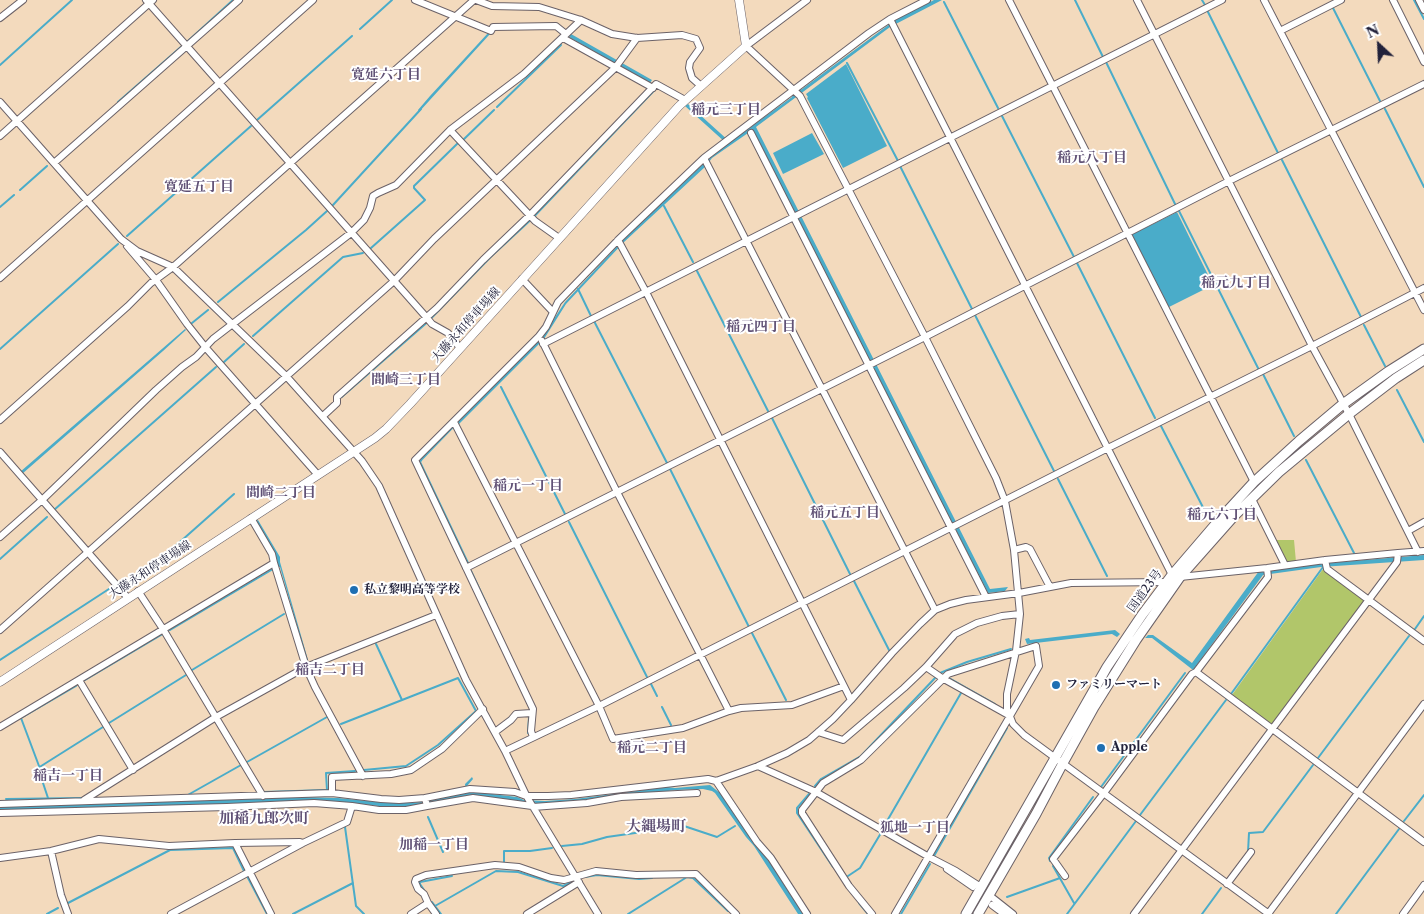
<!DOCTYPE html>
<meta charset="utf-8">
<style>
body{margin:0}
#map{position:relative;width:1424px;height:914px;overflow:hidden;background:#f3dabd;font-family:"Libre Caslon Text",serif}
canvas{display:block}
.north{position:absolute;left:1354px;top:20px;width:50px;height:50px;-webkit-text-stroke:4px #fff;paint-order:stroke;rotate:335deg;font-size:14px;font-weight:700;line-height:20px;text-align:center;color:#22223b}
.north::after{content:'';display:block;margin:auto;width:18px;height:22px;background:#22223b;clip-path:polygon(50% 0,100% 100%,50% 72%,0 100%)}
</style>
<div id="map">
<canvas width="1424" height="914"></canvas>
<div class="north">N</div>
</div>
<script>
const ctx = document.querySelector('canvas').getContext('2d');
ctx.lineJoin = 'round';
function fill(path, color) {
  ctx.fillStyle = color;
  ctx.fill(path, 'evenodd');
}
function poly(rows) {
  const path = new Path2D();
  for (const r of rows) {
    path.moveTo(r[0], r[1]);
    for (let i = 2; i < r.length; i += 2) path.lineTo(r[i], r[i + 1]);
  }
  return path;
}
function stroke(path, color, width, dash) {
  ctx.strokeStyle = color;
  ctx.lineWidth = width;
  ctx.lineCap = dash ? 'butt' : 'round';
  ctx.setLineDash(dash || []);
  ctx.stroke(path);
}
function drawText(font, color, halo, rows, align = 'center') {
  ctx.font = font + ' "Libre Caslon Text","Noto Serif JP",serif';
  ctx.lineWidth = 4;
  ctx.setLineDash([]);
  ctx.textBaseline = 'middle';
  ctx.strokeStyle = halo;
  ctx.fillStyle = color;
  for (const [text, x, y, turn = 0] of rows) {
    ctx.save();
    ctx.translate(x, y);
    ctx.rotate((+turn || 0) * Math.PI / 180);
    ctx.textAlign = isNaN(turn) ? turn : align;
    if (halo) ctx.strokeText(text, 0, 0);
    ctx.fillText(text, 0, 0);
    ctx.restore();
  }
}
const green = poly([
 [1276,540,1294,540,1296,562,1287,563],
 [1323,569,1363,600,1363,603,1273,724,1271,725,1232,695]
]);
const water = poly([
 [934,0,942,0,890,27,756,127,990,589,1008,587,1005,591,988,593,797,218,748,133,712,158,706,166,623,243,566,304,544,339,459,424,458,422,542,337,565,302,623,240,703,164,726,145,726,143,685,106,688,104,730,142,792,97,793,93,802,89,895,20],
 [488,33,490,34,419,112,418,110,430,96],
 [571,34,652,80,650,83,569,37],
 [846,64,887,146,843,168,807,98,808,97,806,94],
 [656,89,656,90,535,217,533,216,653,90],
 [812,133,824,154,783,174,773,153],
 [1177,212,1213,285,1167,308,1131,235],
 [529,219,531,221,492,257,428,323,342,398,340,397],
 [185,329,186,330,163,351,22,474,20,472],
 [258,520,280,557,280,562,308,660,307,660,280,567,278,567,256,521],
 [1424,555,1424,560,1321,567,1263,575,1193,670,1152,638,1145,638,1148,635,1153,635,1192,663,1259,571,1322,562,1329,563],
 [1115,630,1120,634,1117,637,1112,634,1027,644,1025,639,1029,638,1030,640],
 [472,777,473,779,467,786,468,792,484,793,517,797,524,800,545,801,575,799,667,787,675,788,710,785,720,793,749,836,771,864,803,914,798,914,754,846,746,837,715,793,712,791,703,789,676,790,576,802,544,804,480,796,414,807,395,808,345,802,321,801,224,805,0,810,0,807,302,797,338,798,388,803,407,803,423,802,466,793,465,784]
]);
const stream = poly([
 [1075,0,1103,57],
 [1202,0,1205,5],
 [1414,0,1424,19],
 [944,2,998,108],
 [1333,8,1380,101],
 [1207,10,1278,153],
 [360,29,392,0],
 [188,41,233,0],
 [1106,62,1176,206],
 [847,63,898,161],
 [0,65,72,0],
 [118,102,182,46],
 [497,107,561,45],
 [1385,109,1424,187],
 [1002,116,1074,257],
 [257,120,352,36],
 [462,141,494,110],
 [1282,160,1361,317],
 [900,166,972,309],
 [20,190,47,166],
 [333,205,421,109],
 [664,206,693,262],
 [0,207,14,195],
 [1179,211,1259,370],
 [127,236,251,126],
 [371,248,425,200,414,188,414,186,458,143],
 [1077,263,1155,418],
 [697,271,768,411],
 [578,289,591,316],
 [218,302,306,230,327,211],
 [975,315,1054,471],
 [594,321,667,463],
 [192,323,208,310],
 [1364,325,1385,366],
 [253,336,343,257,363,253],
 [0,349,118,244],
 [224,362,244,344],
 [1263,374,1294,436],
 [501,387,565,514],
 [1397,390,1424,442],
 [772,418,850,574],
 [1161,426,1208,517],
 [452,428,422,459,420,462,468,563],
 [1306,460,1354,553],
 [670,469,749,627],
 [1058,479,1107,576],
 [54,510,216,367],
 [569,522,647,677],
 [0,559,47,517],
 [471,571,487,605],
 [854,581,889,650],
 [128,588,234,494],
 [1415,629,1424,616],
 [170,630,273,569],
 [752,633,786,700],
 [376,644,402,700],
 [0,660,112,587],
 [192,670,284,614],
 [940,673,967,662,1011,649],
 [949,678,995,704],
 [85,680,161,635],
 [651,684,657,696],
 [1231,694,1323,567],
 [662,707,671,725],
 [109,723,186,675],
 [341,724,458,678,476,711,438,745,406,766,364,770],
 [528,733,529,717],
 [1318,758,1409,636],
 [247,762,327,717],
 [39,766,21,718,76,686],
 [815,786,821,779,861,756,935,678],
 [1101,787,1185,673],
 [264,792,327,790,326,773,355,771],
 [809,794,797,808,797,813,833,867],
 [186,796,241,765],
 [48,798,38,768,103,727],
 [6,799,82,798],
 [1140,815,1226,700],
 [428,817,443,852],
 [1404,821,1424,795],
 [345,827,356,906,364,914],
 [883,828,961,693],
 [562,846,582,844,607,837,684,826,717,837,735,826],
 [1248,852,1249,833,1263,832,1313,765],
 [934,856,1007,728],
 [1050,861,1049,858,1093,797],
 [504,864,504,851,530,851,552,848],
 [1053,866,1074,903],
 [247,876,267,914],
 [848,876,860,868,881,833],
 [585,877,597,875,639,879,652,878],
 [687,877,693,878,728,911],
 [424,890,420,884,420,882,452,876],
 [1007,897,1060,878],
 [432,902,441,914],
 [68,903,170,850,233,848,244,871],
 [859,903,868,914],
 [435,906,496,871,518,872,563,886,572,882],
 [47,914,58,908],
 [293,914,353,883],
 [628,914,687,877],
 [901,914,930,864],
 [1067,914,1136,821],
 [1202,914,1221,888],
 [1336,914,1399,829]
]);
const minor = poly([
 [146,0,427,318,432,324,448,333,460,348],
 [415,0,491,31,493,27,556,26,566,34],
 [476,0,492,6,539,7,581,20,612,34,637,38,682,35,696,39,700,48,690,62,689,68,692,78,701,86],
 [807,0,746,46,800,96,925,337,996,478,1005,501,1014,550,1020,614,1016,651,1007,694,1007,709,1013,724,1024,735,1269,914],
 [1009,0,1254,482],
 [1137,0,1312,346,1349,414,1418,552],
 [1264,0,1424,310],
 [1393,0,1424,62],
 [1419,0,1424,10],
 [0,18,23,0],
 [890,19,1172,575],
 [1280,31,1341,0],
 [563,38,653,88],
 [0,102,121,239,137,251,173,267,287,377,362,461,379,486,466,680,505,751,527,797,598,914],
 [450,130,535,221,559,238],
 [751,133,986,597],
 [0,136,153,0],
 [704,158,935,610],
 [54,163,239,0],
 [618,240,646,292,851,700],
 [127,246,156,280,187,324,206,348,318,475],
 [0,278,313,0],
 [522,279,553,312],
 [542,341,617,492,729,711],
 [543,344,1222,0],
 [323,416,337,403,337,397,437,308,483,260,530,215,656,84,685,100],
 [0,420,128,306,151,283,173,267,474,0],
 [454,422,599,706,613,739,683,728,729,711,741,708,792,705,844,686],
 [0,452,128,598],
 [1252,499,1285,565],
 [251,518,272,554,274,563],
 [1408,531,1424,522],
 [0,537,42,500,156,390,182,367,196,357,213,339,351,233,364,220,370,208,373,196,378,193,396,185,450,130,524,74,581,20],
 [1014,550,1026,547,1030,549,1050,587],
 [1325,560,1327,569,1424,641],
 [466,568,925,337,1229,181,1424,84],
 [1180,577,1267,568,1325,560,1398,553,1424,551],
 [138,591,163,629,263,796],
 [0,630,394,281,434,239,615,68,637,38],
 [926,667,942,678,1010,716],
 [1196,672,1424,842],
 [79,680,133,770],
 [0,727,274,563,306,667,315,687,363,776],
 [495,732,511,720,516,714,532,713],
 [818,732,843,740,904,688,926,667,955,634,977,623,1002,616,1020,614],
 [533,737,531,731,533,709,415,460,539,336,546,327,558,302,618,240,704,158,869,33,890,19,927,0],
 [505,751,599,706,1108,448,1312,346,1424,288],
 [758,766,816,792,929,857,956,871,981,887],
 [716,781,757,842,771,858,807,914],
 [332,793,332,777,391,774,411,770,442,749,483,709],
 [84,800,216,717,306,667,436,615],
 [0,804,332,793,381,799,399,800,425,798,470,789,515,792,526,796,548,796,571,795,708,779,716,781,758,766,787,753,809,740,833,719,851,700,892,653,920,624,935,610,950,604,966,600,1019,593,1071,583,1167,582],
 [427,806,473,798,532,806],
 [533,807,587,803,621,797,697,793],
 [0,813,227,807,314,803,352,806],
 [235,843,300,842,303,843],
 [51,851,61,895,68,914],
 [0,858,51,851,99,839,169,846,235,843,271,914],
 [947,869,973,887],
 [1065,876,1053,859,1104,793,1192,674,1196,672,1268,577,1267,568],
 [1227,884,1251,852],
 [989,895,1013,914],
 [992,905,1004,914,1009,914],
 [171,914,303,843,347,822,352,806,379,810,406,810,427,806,425,798],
 [411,914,428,903],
 [436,914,428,903,424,894,418,889,415,882,416,879,426,875,495,865,519,867,551,878,564,880,596,871,636,875,696,874,736,914],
 [527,914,579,882],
 [872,914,849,886,802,813,802,810,823,783,861,760,948,674,1036,646,1039,666,895,914],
 [1134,914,1397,562,1398,553],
 [1268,914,1424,704],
 [1403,914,1424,885]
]);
const major = poly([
 [0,682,375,438,386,429,410,404,679,106,746,46,739,0]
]);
const highway = poly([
 [966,914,1107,667,1142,615,1172,575,1220,519,1254,482,1299,441,1343,404,1389,371,1424,349],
 [978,914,1036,814,1063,763,1094,707,1136,640,1180,577,1234,516,1279,472,1349,414,1396,378,1424,360]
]);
const markers = [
 [354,590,5,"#1f6fb2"],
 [1056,685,5,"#1f6fb2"],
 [1101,748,5,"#1f6fb2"]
];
const streetNames = [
 ["大藤永和停車場線",466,325,-48],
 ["大藤永和停車場線",150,570,-33],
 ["国道23号",1145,591,-54]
];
const poiNames = [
 ["私立黎明高等学校",364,590],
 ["ファミリーマート",1066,685],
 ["Apple",1111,748]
];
const neighbourhoodNames = [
 ["寛延六丁目",386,75],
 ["稲元三丁目",726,110],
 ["稲元八丁目",1092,158],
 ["寛延五丁目",199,187],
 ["稲元九丁目",1236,283],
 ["稲元四丁目",761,327],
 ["間崎三丁目",406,380],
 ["稲元一丁目",528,486],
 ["間崎二丁目",281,493],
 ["稲元五丁目",845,513],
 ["稲元六丁目",1222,515],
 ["稲吉二丁目",330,670],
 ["稲元二丁目",652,748],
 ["稲吉一丁目",68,776],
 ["狐地一丁目",915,828],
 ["加稲一丁目",434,845]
];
const quarterNames = [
 ["加稲九郎次町",264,819],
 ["大縄場町",656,827]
];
fill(green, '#b1c66a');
fill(water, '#4aacc9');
stroke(stream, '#4aacc9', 2);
stroke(minor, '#6b6268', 8);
stroke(major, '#6b6268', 9);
stroke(highway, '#6b6268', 11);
stroke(minor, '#fff', 6);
stroke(major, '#fff', 8);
stroke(highway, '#fff', 9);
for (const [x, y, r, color] of markers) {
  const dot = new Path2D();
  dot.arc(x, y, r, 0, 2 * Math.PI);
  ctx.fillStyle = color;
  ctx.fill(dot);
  stroke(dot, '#fff', 2);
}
drawText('12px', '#22223b', '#fff', streetNames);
drawText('bold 12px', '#22223b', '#fff', poiNames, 'left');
drawText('bold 14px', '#605175', '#fff', neighbourhoodNames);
drawText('bold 15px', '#605175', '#fff', quarterNames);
</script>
